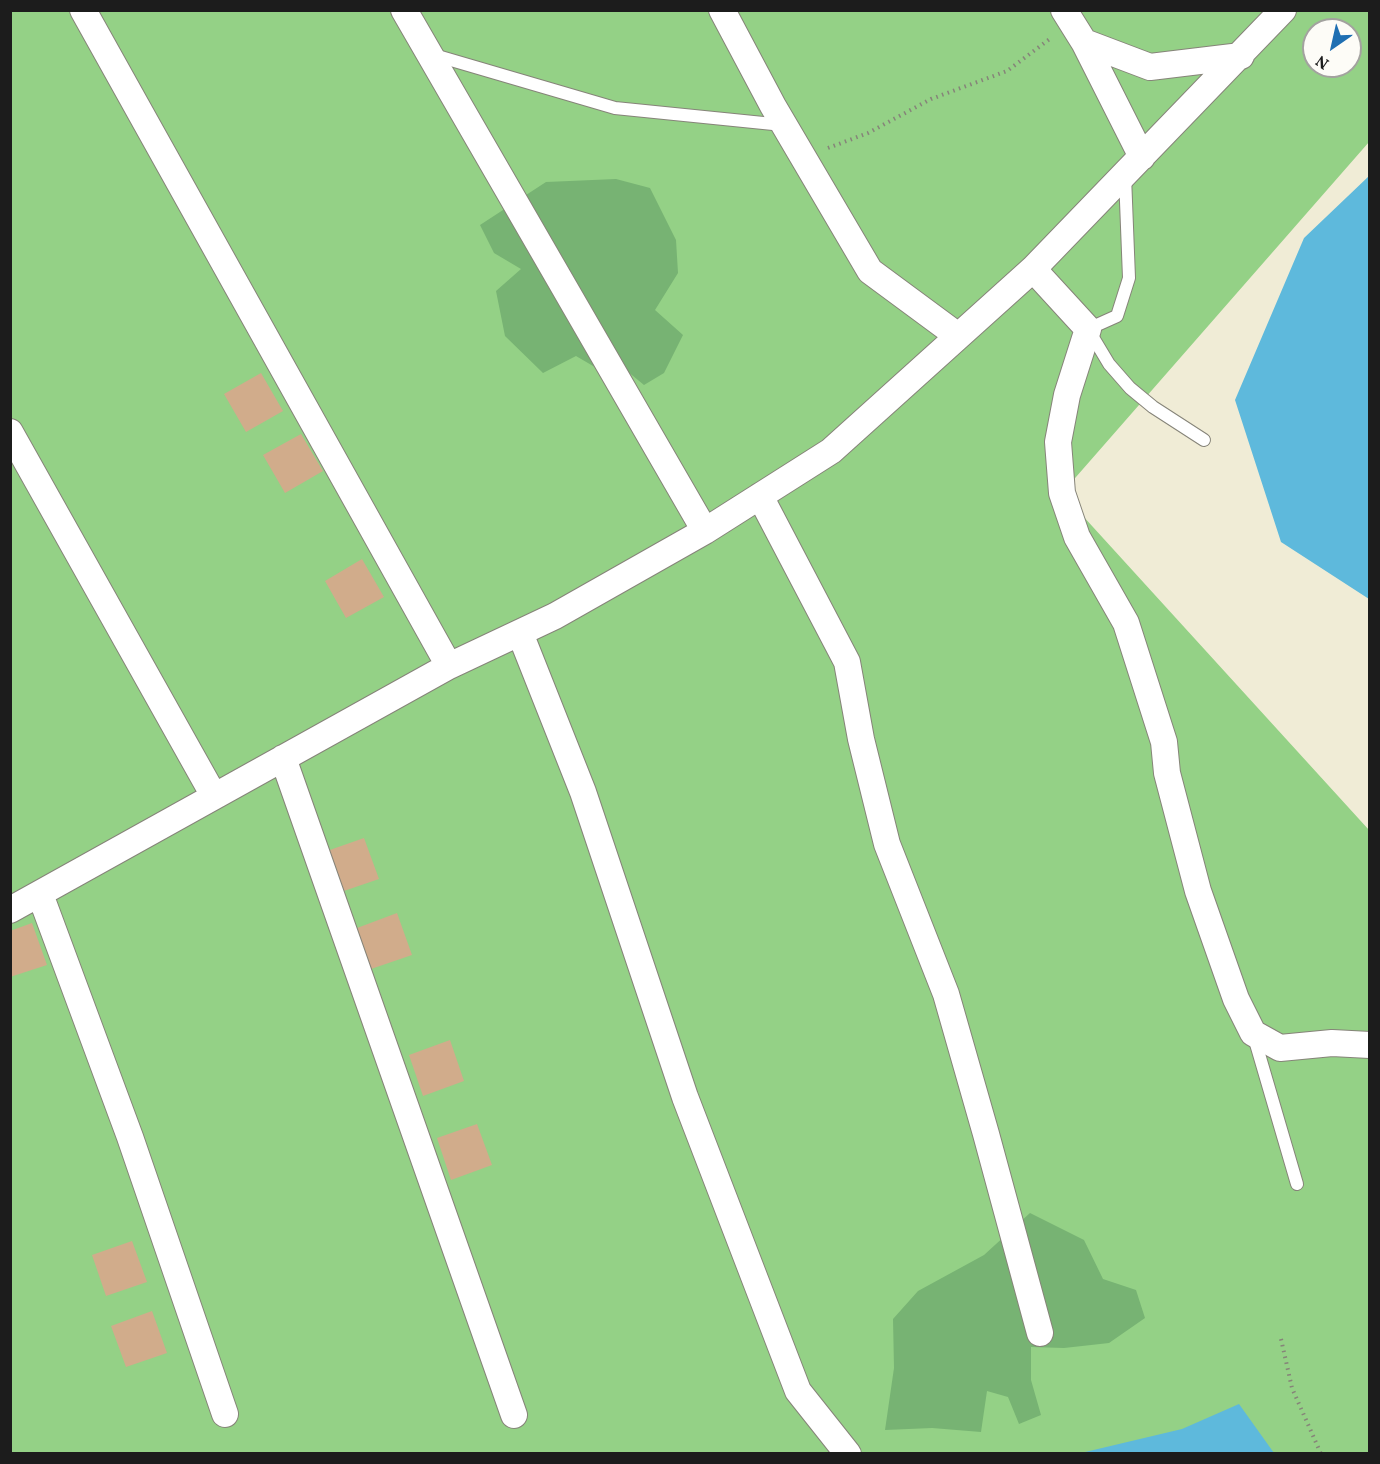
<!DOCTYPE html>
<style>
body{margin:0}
#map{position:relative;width:1380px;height:1464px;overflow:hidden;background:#f0ecd6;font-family:Vollkorn,serif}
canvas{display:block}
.frame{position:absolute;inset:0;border:12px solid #1c1c1c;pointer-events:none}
.north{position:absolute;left:1302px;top:18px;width:60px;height:60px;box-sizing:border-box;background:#fdfcf7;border:2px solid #a3a29f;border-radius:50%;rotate:214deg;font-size:16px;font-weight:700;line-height:24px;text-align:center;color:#1c1c1c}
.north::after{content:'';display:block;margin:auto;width:21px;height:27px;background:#1f6fb2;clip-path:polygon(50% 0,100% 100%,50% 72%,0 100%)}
</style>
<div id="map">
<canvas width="1380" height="1464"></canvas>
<div class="frame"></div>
<div class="north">N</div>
</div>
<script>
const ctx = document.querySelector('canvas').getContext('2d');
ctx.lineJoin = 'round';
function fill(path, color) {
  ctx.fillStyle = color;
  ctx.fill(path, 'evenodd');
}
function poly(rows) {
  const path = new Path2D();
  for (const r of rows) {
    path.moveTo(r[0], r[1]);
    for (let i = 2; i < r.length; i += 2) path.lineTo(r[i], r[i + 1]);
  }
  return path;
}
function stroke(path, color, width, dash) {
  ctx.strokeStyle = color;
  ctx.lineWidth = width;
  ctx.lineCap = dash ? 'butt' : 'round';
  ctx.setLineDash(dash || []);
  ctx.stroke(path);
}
const green = poly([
 [10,11,1369,11,1369,142,1062,493,1369,830,1369,1453,11,1453],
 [1314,30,1350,30,1350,66,1314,66]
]);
const forest = poly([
 [616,179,650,188,676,240,678,273,655,310,683,335,664,373,644,385,621,366,605,373,576,356,543,373,505,336,496,291,521,269,494,253,480,225,546,182],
 [1030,1213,1084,1240,1103,1279,1136,1290,1145,1318,1109,1343,1064,1348,1031,1347,1031,1380,1041,1415,1019,1424,1008,1397,987,1391,981,1432,932,1428,885,1430,894,1368,893,1319,918,1291,984,1255]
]);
const water = poly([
 [1369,176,1369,599,1281,542,1235,400,1304,238],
 [1239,1404,1274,1453,1081,1453,1182,1429]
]);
const building = poly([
 [261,373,283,411,246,432,224,394],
 [301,434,323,471,285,493,263,455],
 [362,559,384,597,346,618,325,581],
 [364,838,379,879,338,893,324,852],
 [397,913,412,955,371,969,357,928],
 [32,923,47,965,10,977,10,931],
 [450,1040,464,1081,423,1096,409,1055],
 [477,1124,492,1165,451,1180,437,1138],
 [132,1241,147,1282,106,1296,92,1255],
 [152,1311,167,1353,126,1367,111,1326]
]);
const path = poly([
 [828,148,868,133,931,99,1007,71,1051,38],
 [1281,1339,1292,1388,1321,1454]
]);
const service = poly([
 [434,55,615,108,783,125],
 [1125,176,1129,278,1117,316,1088,329,1109,364,1130,388,1153,407,1204,440],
 [1254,1037,1297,1184]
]);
const minor = poly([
 [83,10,449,666],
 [404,10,705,531],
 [722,10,773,106,870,271,958,336],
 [1064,10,1084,42,1142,157],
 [1084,42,1150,67,1241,56],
 [1033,269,1088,329,1067,395,1058,442,1062,493,1077,537,1126,623,1164,742,1167,773,1198,891,1236,999,1253,1033,1280,1048,1332,1043,1370,1045],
 [10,432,214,796],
 [760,496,847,662,861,739,887,844,946,994,986,1134,1040,1333],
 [520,633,583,792,685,1097,798,1391,848,1454],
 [283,758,514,1415],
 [40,894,130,1137,225,1414],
 [10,910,449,666,555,616,705,531,831,451,1033,269,1283,10]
]);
fill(green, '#94d186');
fill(forest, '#77b373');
fill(water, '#5eb9dc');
fill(building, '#d1ac8b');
stroke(service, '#868479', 14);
stroke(minor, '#868479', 28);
stroke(path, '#868479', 4, [1.5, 4.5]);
stroke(service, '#fff', 12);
stroke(minor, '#fff', 26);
</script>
